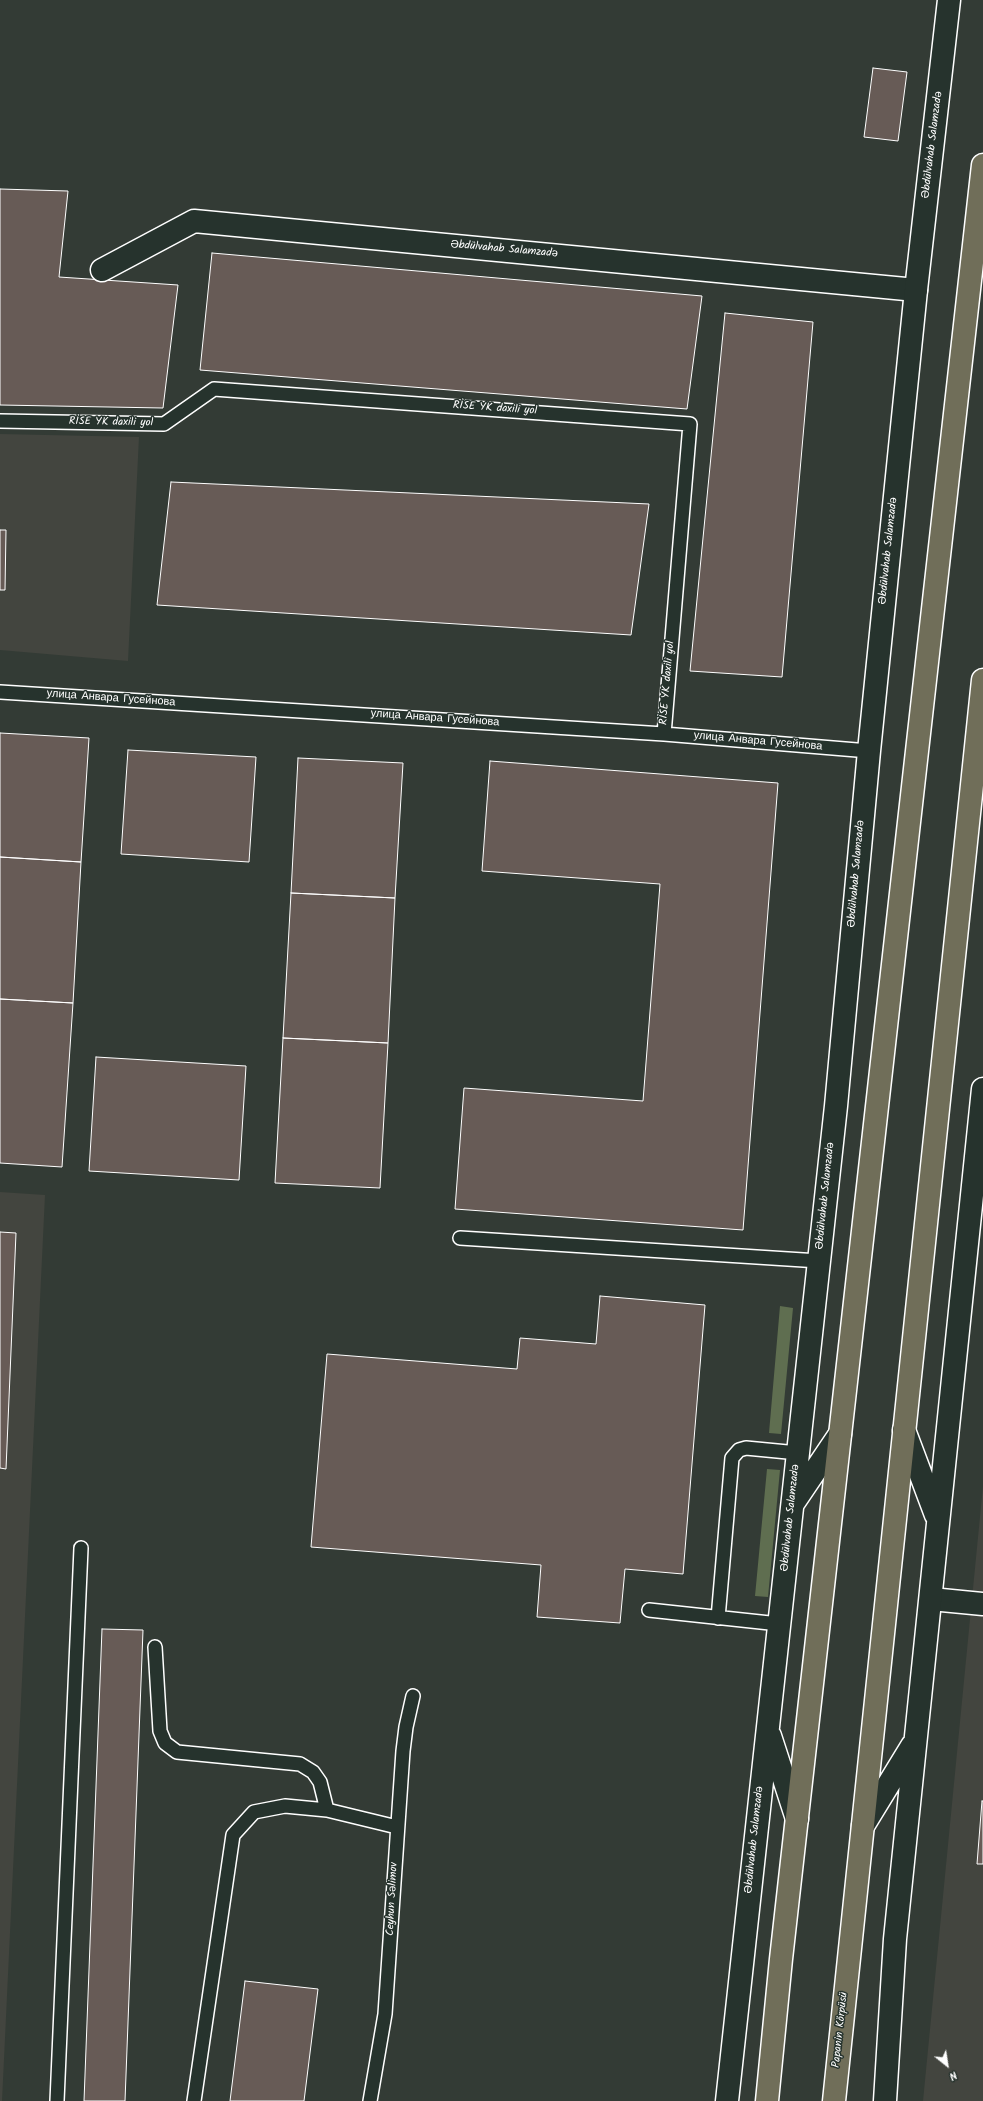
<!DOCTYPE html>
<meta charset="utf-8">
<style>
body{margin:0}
#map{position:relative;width:983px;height:2101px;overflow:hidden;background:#333b35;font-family:Kalam,sans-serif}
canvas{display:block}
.north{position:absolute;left:927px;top:2045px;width:40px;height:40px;-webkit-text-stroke:3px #26332d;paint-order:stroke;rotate:150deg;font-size:11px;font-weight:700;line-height:16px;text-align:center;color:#fff}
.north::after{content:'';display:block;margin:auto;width:14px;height:18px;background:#fff;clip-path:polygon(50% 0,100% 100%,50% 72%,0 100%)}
</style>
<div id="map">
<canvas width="983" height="2101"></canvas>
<div class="north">N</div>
</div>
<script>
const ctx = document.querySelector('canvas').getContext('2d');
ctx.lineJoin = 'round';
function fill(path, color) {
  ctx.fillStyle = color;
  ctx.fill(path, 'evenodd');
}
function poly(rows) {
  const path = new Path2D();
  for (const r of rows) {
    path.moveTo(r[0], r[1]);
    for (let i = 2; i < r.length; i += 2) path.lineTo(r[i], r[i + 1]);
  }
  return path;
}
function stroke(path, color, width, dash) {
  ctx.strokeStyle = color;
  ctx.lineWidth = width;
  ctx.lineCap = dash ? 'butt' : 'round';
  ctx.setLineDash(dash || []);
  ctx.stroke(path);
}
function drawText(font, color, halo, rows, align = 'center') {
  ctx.font = font + ' Kalam,sans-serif';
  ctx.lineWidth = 3;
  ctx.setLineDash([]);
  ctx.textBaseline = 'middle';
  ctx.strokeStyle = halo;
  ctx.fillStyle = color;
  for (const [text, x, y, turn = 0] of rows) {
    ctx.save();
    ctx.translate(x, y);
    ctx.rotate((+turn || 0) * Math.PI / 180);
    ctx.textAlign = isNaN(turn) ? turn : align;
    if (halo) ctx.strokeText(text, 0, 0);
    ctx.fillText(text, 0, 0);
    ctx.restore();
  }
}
const built = poly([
 [0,434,139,437,128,661,0,650],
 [0,1192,45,1195,2,2101,0,2101],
 [983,1486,983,2101,923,2101]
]);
const green = poly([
 [780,1306,793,1308,781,1434,769,1433],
 [767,1469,780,1470,768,1597,755,1596]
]);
const building = poly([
 [873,68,907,72,898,141,864,137,873,68],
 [0,189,68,191,59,277,178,285,163,408,0,405,0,189],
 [212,253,702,296,687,409,200,370,212,253],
 [725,313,813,322,782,677,690,671,725,313],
 [171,482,649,504,631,635,157,605,171,482],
 [0,530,6,530,5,590,0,590,0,530],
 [0,733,89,738,81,862,0,857,0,733],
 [128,750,256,757,249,862,121,854,128,750],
 [298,758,403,763,395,898,291,893,298,758],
 [490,761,778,783,743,1230,455,1209,464,1088,643,1101,660,884,482,871,490,761],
 [0,857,81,862,73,1003,0,999,0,857],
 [291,893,395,898,388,1043,283,1038,291,893],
 [0,999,73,1003,62,1167,0,1163,0,999],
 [283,1038,388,1043,380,1188,275,1183,283,1038],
 [96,1057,246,1066,239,1180,89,1171,96,1057],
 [0,1232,16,1233,6,1469,0,1468,0,1232],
 [600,1296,705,1305,683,1574,625,1569,620,1623,537,1617,541,1565,311,1547,327,1354,517,1369,520,1338,596,1344,600,1296],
 [102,1629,143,1630,125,2101,84,2101,102,1629],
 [982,1801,983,1801,983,1864,977,1864,982,1801],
 [245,1981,318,1989,304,2101,230,2101,245,1981]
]);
const lane = poly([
 [0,421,164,424,214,389,690,424,664,734],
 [0,692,664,734,869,751],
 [460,1238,819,1261],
 [649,1610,779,1624],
 [718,1618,732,1458,739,1450,746,1448,798,1453],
 [155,1647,160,1731,165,1743,177,1752,300,1764,313,1772,320,1782,327,1810],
 [57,2101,81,1548],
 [194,2101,233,1835,254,1812,285,1806,327,1810,397,1827],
 [370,2101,385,2014,403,1751,406,1727,413,1696]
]);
const street = poly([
 [102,270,194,221,916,290],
 [931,1599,983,1604]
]);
const secondary = poly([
 [904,1430,936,1515],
 [794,1502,840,1434],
 [770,1736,797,1819],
 [863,1826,912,1746],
 [727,2101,836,1106,869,751,916,290,949,0],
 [885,2101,895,1939,983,1089]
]);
const primary = poly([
 [767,2101,781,1959,983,165],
 [834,2101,983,680]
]);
const streetNames = [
 ["Əbdülvahab Salamzadə",933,145,-83],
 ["Əbdülvahab Salamzadə",504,250,5],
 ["RİSE YK daxili yol",495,409,4],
 ["RİSE YK daxili yol",111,423,1],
 ["Əbdülvahab Salamzadə",889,551,-84],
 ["RİSE YK daxili yol",668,683,-85],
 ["улица Анвара Гусейнова",111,699,4],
 ["улица Анвара Гусейнова",435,719,4],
 ["улица Анвара Гусейнова",758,742,5],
 ["Əbdülvahab Salamzadə",857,874,-85],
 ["Əbdülvahab Salamzadə",826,1196,-84],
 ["Əbdülvahab Salamzadə",791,1518,-84],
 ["Əbdülvahab Salamzadə",755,1840,-84],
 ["Ceyhun Səlimov",393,1899,-87],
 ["Papanin Körpüsü",841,2030,-84]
];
fill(built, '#43453f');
fill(green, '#5f6e50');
fill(building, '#675b56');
stroke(building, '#fff', 1);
stroke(lane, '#fff', 16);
stroke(street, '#fff', 25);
stroke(secondary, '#fff', 25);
stroke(primary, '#fff', 25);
stroke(lane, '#26332d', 13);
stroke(street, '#26332d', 22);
stroke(secondary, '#26332d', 22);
stroke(primary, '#706e59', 22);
drawText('11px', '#fff', '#26332d', streetNames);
</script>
